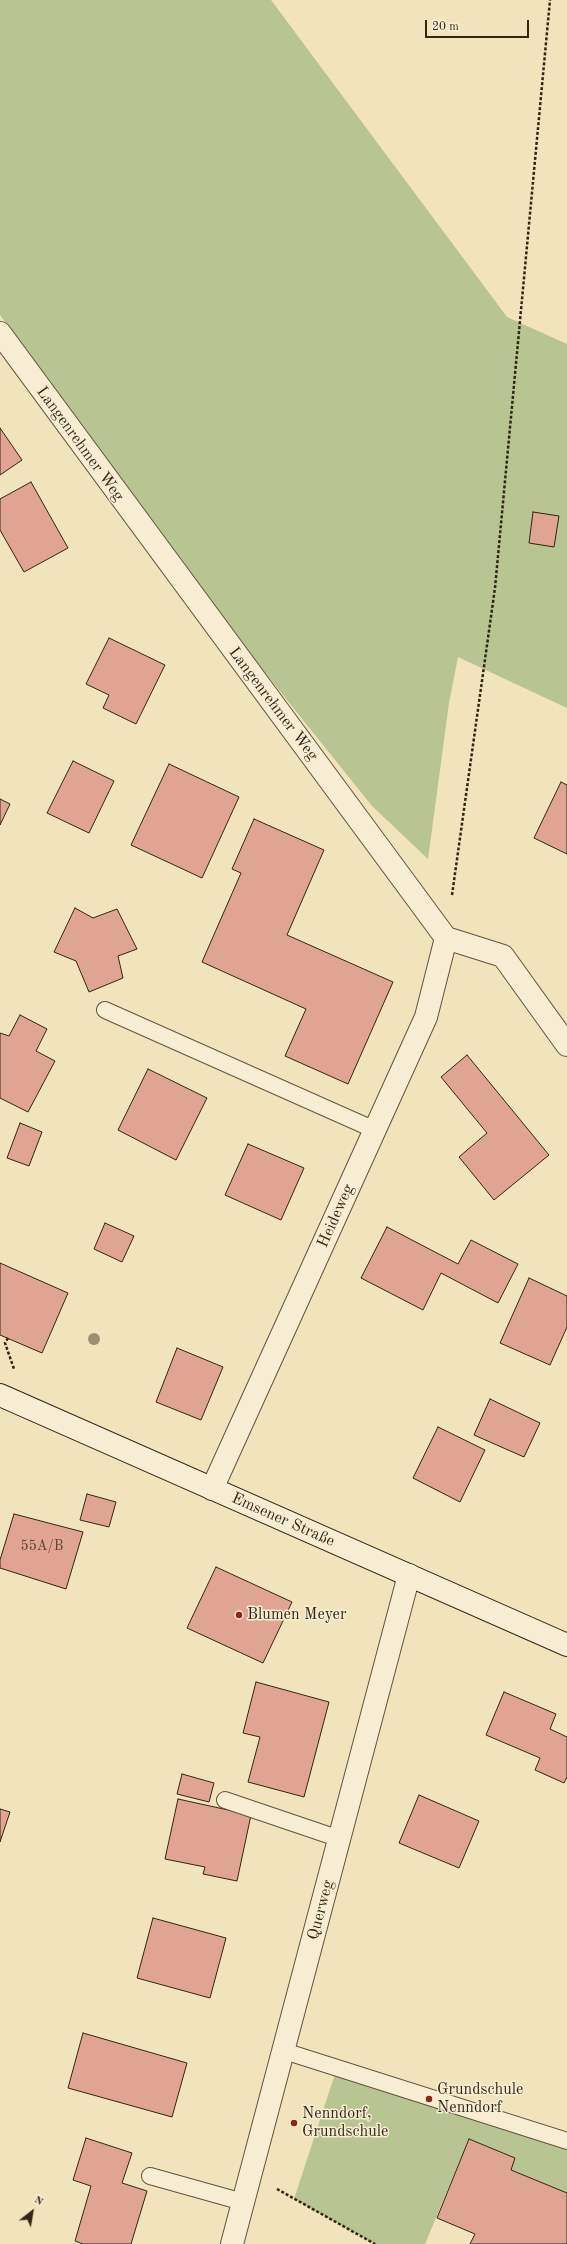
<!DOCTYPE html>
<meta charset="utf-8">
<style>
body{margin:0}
#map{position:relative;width:567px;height:2244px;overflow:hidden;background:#f1e3bb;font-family:"Old Standard TT",serif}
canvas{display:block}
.north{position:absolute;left:12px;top:2192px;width:40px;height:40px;-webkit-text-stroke:3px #f6edd3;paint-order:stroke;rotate:31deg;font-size:11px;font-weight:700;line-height:16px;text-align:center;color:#312514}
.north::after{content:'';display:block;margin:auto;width:14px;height:18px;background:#312514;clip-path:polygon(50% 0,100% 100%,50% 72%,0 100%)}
.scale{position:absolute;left:425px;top:20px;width:104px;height:18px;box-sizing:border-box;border:2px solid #312514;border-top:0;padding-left:5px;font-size:12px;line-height:14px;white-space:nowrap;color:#312514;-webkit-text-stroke:3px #f6edd3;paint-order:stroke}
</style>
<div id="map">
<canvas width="567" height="2244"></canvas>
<div class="north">N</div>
<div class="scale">20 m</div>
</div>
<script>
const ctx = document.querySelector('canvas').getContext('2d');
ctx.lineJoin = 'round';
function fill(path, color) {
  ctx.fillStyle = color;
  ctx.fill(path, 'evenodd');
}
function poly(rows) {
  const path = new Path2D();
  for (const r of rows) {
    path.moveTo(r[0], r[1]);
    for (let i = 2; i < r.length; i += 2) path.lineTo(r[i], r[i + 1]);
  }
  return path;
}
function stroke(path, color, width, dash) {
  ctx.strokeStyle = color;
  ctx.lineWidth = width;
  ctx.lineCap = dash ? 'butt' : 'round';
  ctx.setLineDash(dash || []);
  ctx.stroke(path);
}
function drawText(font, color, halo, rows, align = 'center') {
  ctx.font = font + ' "Old Standard TT",serif';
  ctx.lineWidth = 3;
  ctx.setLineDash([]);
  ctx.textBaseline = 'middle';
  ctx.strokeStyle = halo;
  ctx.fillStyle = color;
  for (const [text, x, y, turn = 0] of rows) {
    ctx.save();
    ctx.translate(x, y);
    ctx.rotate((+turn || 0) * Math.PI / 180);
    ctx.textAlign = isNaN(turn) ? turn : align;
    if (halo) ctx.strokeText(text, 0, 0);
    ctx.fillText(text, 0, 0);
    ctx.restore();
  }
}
const green = poly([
 [0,0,271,0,507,317,567,344,567,708,458,657,449,703,428,859,372,806,250,654,0,315],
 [337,2068,567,2141,567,2193,511,2170,515,2158,469,2139,425,2244,375,2244,294,2199]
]);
const building = poly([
 [0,428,22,460,0,475,0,428],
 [31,482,68,548,24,572,0,530,0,499,31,482],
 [533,512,559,516,554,547,529,543,533,512],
 [109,638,165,665,136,724,103,708,109,695,86,684,109,638],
 [73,761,114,781,89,833,47,813,73,761],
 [169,764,239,797,202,878,131,845,169,764],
 [561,782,567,785,567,854,534,838,561,782],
 [0,799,10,804,0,825,0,799],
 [254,819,324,850,287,935,393,982,348,1084,285,1056,306,1009,202,962,241,873,232,869,254,819],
 [75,908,93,918,117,909,137,949,118,956,123,978,89,992,76,961,54,952,75,908],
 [20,1015,47,1029,36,1051,55,1061,28,1112,0,1098,0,1033,9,1036,20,1015],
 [467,1055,549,1155,494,1200,459,1157,487,1133,441,1077,467,1055],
 [148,1069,207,1098,176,1160,118,1130,148,1069],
 [20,1123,42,1132,29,1166,7,1158,20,1123],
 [248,1144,304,1168,281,1220,225,1195,248,1144],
 [105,1223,134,1236,122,1262,94,1249,105,1223],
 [387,1227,458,1264,471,1240,518,1264,498,1303,441,1273,423,1310,361,1278,387,1227],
 [0,1263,68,1293,42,1353,0,1335,0,1263],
 [529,1278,567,1296,567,1327,550,1365,500,1343,529,1278],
 [177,1348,223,1367,201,1420,156,1402,177,1348],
 [490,1399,540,1423,524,1457,474,1435,490,1399],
 [438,1427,485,1450,460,1502,413,1478,438,1427],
 [87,1494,116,1502,109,1527,80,1520,87,1494],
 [14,1514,83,1532,66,1589,0,1568,0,1560,14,1514],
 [216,1567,292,1602,263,1663,187,1628,216,1567],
 [256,1682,329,1702,304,1797,248,1782,260,1737,243,1733,256,1682],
 [504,1692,556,1714,550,1729,567,1737,567,1777,564,1783,535,1770,540,1758,486,1735,504,1692],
 [182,1774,214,1783,209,1802,177,1794,182,1774],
 [419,1795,479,1821,459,1868,399,1843,419,1795],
 [178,1799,251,1815,237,1881,203,1874,205,1867,165,1859,178,1799],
 [0,1809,10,1812,0,1842,0,1809],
 [153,1918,226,1938,210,1998,137,1978,153,1918],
 [83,2033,187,2063,172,2117,68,2088,83,2033],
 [86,2138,132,2153,122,2183,147,2191,131,2244,83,2244,75,2241,91,2186,73,2180,86,2138],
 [469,2139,515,2158,511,2170,567,2193,567,2244,470,2244,475,2234,437,2218,469,2139]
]);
const path = poly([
 [452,895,495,588,550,0],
 [8,1338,5,1343,14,1369],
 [277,2189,375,2244]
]);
const lane = poly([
 [105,1010,375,1130],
 [225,1800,340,1839],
 [284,2051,567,2141],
 [150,2176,243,2202]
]);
const street = poly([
 [0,333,446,938,503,956,567,1045],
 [212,1489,426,1017,446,938],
 [232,2244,409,1575]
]);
const secondary = poly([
 [0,1395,567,1645]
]);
const trees = [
 [94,1339]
];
const markers = [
 [239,1615,4,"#8f2418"],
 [429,2099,4,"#8f2418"],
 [294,2123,4,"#8f2418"]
];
const numberNames = [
 ["55A/B",42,1546]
];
const streetNames = [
 ["Langenrehmer Weg",80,444,54],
 ["Langenrehmer Weg",273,704,53],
 ["Heideweg",336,1216,-66],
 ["Emsener Straße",283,1520,24],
 ["Querweg",321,1910,-75]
];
const poiNames = [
 ["Blumen Meyer",247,1615],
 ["Grundschule",437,2090],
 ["Nenndorf",437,2108],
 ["Nenndorf,",302,2114],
 ["Grundschule",302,2132]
];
fill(green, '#b8c492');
fill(building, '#e0a592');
stroke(building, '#312514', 1);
stroke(lane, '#61543e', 18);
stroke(street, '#61543e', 24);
stroke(secondary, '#312514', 24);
stroke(path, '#312514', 2.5, [3, 2]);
stroke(lane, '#f6edd3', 16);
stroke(street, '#f6edd3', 22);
stroke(secondary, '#f6edd3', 22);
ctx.fillStyle = '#9a9071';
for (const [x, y] of trees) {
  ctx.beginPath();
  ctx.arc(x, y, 6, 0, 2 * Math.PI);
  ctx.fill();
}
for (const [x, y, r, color] of markers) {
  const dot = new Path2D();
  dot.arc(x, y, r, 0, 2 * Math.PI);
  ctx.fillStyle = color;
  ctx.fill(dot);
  stroke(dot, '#f6edd3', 1.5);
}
drawText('14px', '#5d4534', null, numberNames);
drawText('16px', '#312514', '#f6edd3', streetNames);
drawText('16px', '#312514', '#f6edd3', poiNames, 'left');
</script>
